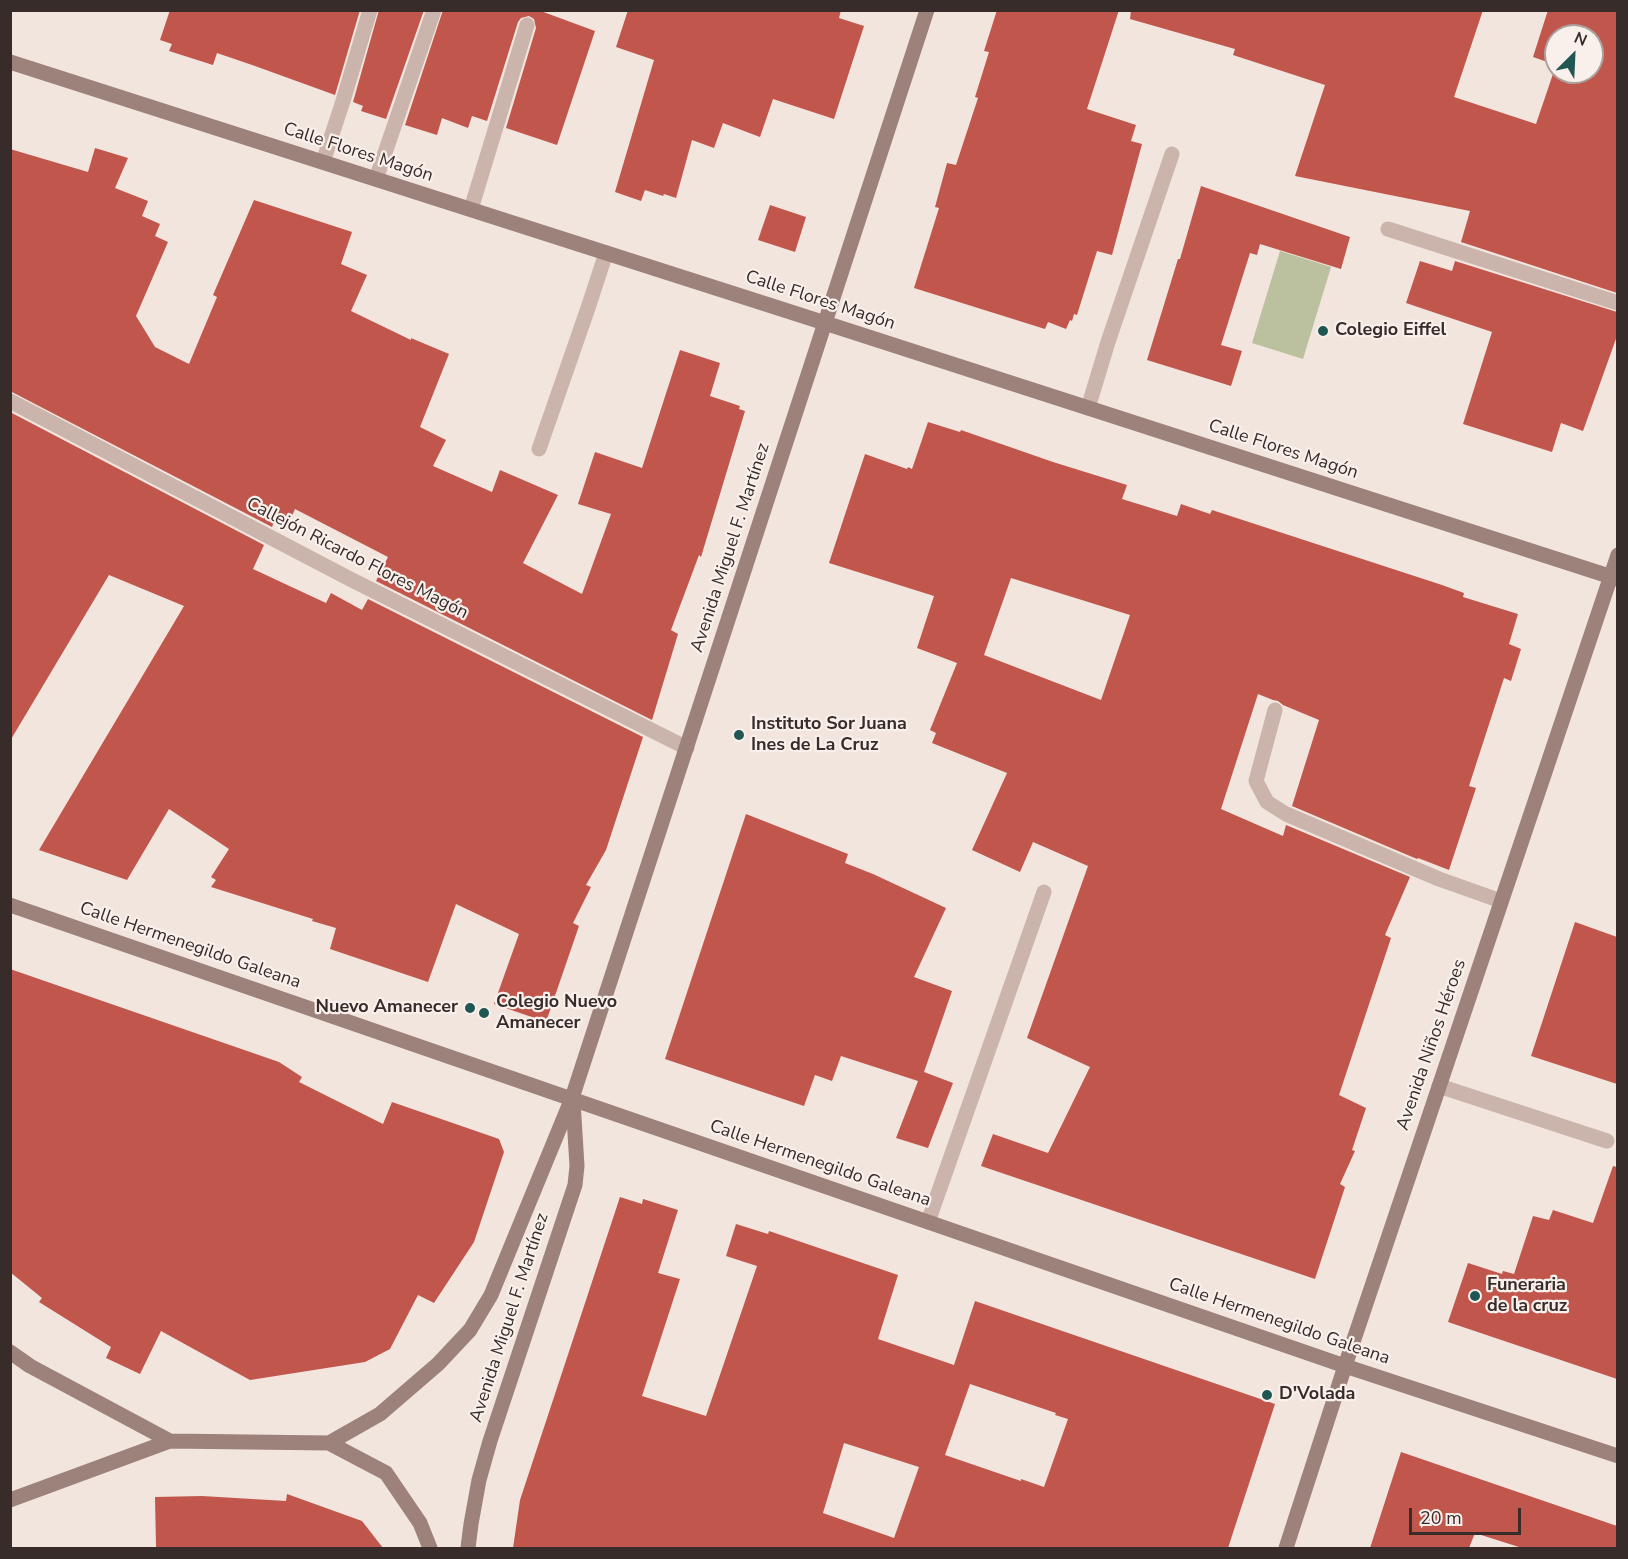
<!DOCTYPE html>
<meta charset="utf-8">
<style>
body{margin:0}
#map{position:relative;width:1628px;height:1559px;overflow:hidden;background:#f2e5de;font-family:"Nunito Sans",sans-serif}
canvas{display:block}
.frame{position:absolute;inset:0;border:12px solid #372c2a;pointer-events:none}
.north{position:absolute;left:1544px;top:24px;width:60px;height:60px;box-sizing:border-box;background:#f9f0eb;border:2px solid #aba29e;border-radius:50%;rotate:24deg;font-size:16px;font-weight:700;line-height:24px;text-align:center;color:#372c2a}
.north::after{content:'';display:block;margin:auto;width:21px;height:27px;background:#215752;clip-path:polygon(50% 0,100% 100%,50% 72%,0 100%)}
.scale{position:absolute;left:1409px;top:1508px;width:112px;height:27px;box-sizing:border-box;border:3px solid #372c2a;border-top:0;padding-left:8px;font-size:18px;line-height:21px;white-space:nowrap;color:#372c2a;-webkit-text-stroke:4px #f9f0eb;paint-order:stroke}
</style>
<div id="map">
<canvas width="1628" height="1559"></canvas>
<div class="frame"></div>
<div class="north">N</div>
<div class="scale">20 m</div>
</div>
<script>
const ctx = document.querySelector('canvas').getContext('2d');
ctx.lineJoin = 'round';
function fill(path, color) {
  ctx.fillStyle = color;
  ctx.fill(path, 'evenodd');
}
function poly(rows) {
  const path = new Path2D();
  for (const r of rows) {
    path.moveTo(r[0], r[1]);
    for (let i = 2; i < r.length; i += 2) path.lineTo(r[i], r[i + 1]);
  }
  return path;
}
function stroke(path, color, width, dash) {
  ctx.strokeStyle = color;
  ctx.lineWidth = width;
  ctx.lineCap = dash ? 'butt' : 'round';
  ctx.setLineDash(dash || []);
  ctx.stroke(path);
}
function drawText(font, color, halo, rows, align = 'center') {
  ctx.font = font + ' "Nunito Sans",sans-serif';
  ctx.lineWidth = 4.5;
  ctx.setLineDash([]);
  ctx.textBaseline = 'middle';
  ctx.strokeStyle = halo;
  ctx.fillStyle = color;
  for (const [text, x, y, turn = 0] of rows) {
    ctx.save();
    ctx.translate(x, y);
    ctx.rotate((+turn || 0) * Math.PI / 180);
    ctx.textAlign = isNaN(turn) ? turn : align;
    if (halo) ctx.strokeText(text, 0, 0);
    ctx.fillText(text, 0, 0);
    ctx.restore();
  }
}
const green = poly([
 [1280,251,1331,267,1303,359,1252,343]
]);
const building = poly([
 [170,10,360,10,335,95,255,66,217,53,213,65,169,51,172,44,160,40],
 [379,10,424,10,386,119,361,111,363,106,353,102],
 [443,10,538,10,595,31,557,145,506,128,536,28,534,19,529,16,521,18,518,22,487,121,472,116,468,128,442,118,437,135,405,125],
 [628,10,841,10,839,18,864,26,834,119,773,99,760,137,723,123,714,148,692,140,676,198,664,194,663,196,645,190,641,201,615,192,654,60,616,47],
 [997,10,1119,10,1087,109,1136,125,1131,141,1142,144,1112,255,1097,251,1077,315,1074,314,1072,321,1070,320,1066,329,1048,322,1045,329,914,288,939,208,935,207,947,163,956,165,978,98,975,97,989,52,984,51],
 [1131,10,1483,10,1454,97,1536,124,1556,65,1556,72,1592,72,1592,36,1556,36,1556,65,1533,57,1548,10,1617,10,1617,293,1461,242,1470,211,1295,176,1325,85,1233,55,1235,49,1130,19],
 [95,148,128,158,115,188,148,201,142,216,160,224,155,236,168,242,136,316,155,347,189,364,217,297,213,295,254,200,352,232,341,264,367,275,351,311,411,340,411,338,449,354,420,427,446,440,433,466,492,492,500,470,558,495,523,563,582,594,611,514,578,504,595,452,642,468,680,350,720,363,710,396,740,406,739,409,745,411,701,557,699,555,671,630,678,634,652,720,376,581,388,557,295,509,289,523,276,517,272,527,10,391,10,149,88,172],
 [1201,186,1350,237,1341,269,1260,244,1257,255,1250,253,1221,345,1242,351,1231,386,1147,360,1178,259,1180,259],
 [770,205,806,217,795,252,758,240],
 [1420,261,1452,271,1455,261,1617,312,1617,336,1583,431,1561,423,1552,452,1463,424,1492,332,1406,303],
 [10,412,264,545,253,569,326,603,331,593,362,610,368,599,643,737,606,850,586,885,591,887,573,923,579,926,546,1022,494,1004,519,934,456,904,428,982,330,949,336,928,312,921,313,919,211,887,216,880,211,877,229,849,169,809,127,880,39,850,184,606,109,575,10,741],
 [928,422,960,432,961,430,1053,462,1127,485,1122,499,1177,516,1181,504,1210,514,1212,510,1442,585,1464,593,1463,597,1518,614,1509,644,1521,649,1511,681,1504,678,1469,786,1476,788,1449,870,1418,858,1417,859,1292,806,1319,720,1283,705,1278,701,1273,700,1258,694,1221,809,1283,836,1286,825,1410,877,1385,935,1391,938,1339,1095,1366,1108,1352,1150,1355,1151,1340,1184,1345,1187,1315,1279,981,1166,993,1134,1048,1153,1090,1067,1027,1038,1088,866,1033,842,1020,872,972,850,1007,773,932,743,936,733,930,730,957,663,917,648,934,596,829,563,865,454,907,469,908,467,912,469],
 [1011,578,1130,615,1101,700,984,655],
 [746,814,848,854,845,863,873,874,946,908,914,977,952,991,924,1072,953,1083,928,1148,896,1138,918,1081,841,1056,832,1081,815,1075,804,1106,665,1059],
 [1575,922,1617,937,1617,1084,1531,1056],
 [10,969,279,1062,302,1077,299,1082,383,1124,392,1102,499,1139,504,1152,474,1242,434,1303,418,1295,390,1349,365,1362,250,1380,161,1331,140,1374,106,1358,111,1347,39,1302,42,1298,10,1272],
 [1613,1166,1617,1167,1617,1379,1448,1322,1468,1263,1502,1274,1503,1271,1514,1274,1533,1216,1549,1220,1553,1210,1593,1223],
 [620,1197,642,1204,643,1199,678,1210,658,1273,680,1279,642,1396,706,1416,757,1266,726,1256,736,1224,768,1234,769,1231,898,1275,878,1339,954,1365,975,1301,1275,1404,1228,1548,513,1548,520,1500],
 [970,1384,1056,1413,1055,1415,1068,1419,1044,1487,1021,1479,1021,1481,945,1455],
 [844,1443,919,1467,894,1538,823,1513],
 [1401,1452,1617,1526,1617,1548,1522,1548,1475,1533,1469,1548,1370,1548],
 [287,1494,362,1521,383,1548,156,1547,155,1497,202,1496,286,1501]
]);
const lane = poly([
 [323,162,343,101,370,10],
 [376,179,434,10],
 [471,209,527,25],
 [1388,229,1618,303],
 [10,401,350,579,687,748],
 [1088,408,1108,342,1172,154],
 [539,449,588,308,606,253],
 [1275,710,1256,781,1267,802,1286,814,1439,879,1501,901],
 [1439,1086,1607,1141],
 [928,1222,1044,892]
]);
const secondary = poly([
 [10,62,825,323,1618,579],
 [10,905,1345,1366,1618,1456],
 [10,1352,30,1366,170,1441],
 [329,1443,386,1473,420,1523,430,1548],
 [10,1500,170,1441,329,1443,380,1414,438,1364,470,1330,491,1295,572,1098,927,10],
 [468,1548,471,1524,479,1480,490,1441,575,1185,577,1166,573,1101],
 [1286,1548,1345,1366,1618,555]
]);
const markers = [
 [1323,331,6,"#215752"],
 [739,735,6,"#215752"],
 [470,1008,6,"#215752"],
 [484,1013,6,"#215752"],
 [1475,1296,6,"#215752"],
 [1267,1395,6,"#215752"]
];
const streetNames = [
 ["Calle Flores Magón",358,153,18],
 ["Calle Flores Magón",820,301,18],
 ["Calle Flores Magón",1283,450,18],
 ["Avenida Miguel F. Martínez",731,548,-72],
 ["Callejón Ricardo Flores Magón",357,559,27],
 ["Calle Hermenegildo Galeana",190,946,19],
 ["Avenida Niños Héroes",1432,1045,-71],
 ["Calle Hermenegildo Galeana",820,1164,19],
 ["Avenida Miguel F. Martínez",510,1318,-72],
 ["Calle Hermenegildo Galeana",1279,1322,19]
];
const poiNames = [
 ["Colegio Eiffel",1335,331],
 ["Instituto Sor Juana",751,725],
 ["Ines de La Cruz",751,746],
 ["Colegio Nuevo",496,1003],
 ["Amanecer",496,1024],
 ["Nuevo Amanecer",458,1008,"right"],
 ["Funeraria",1487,1286],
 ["de la cruz",1487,1307],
 ["D'Volada",1279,1395]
];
fill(green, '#bbc09f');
fill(building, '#c1564d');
stroke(lane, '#cab4ab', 15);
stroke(secondary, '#9d827c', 15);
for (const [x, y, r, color] of markers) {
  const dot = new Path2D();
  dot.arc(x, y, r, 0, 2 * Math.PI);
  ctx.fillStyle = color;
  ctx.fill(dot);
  stroke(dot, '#f9f0eb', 2);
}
drawText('18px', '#372c2a', '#f9f0eb', streetNames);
drawText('bold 18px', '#372c2a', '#f9f0eb', poiNames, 'left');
</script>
